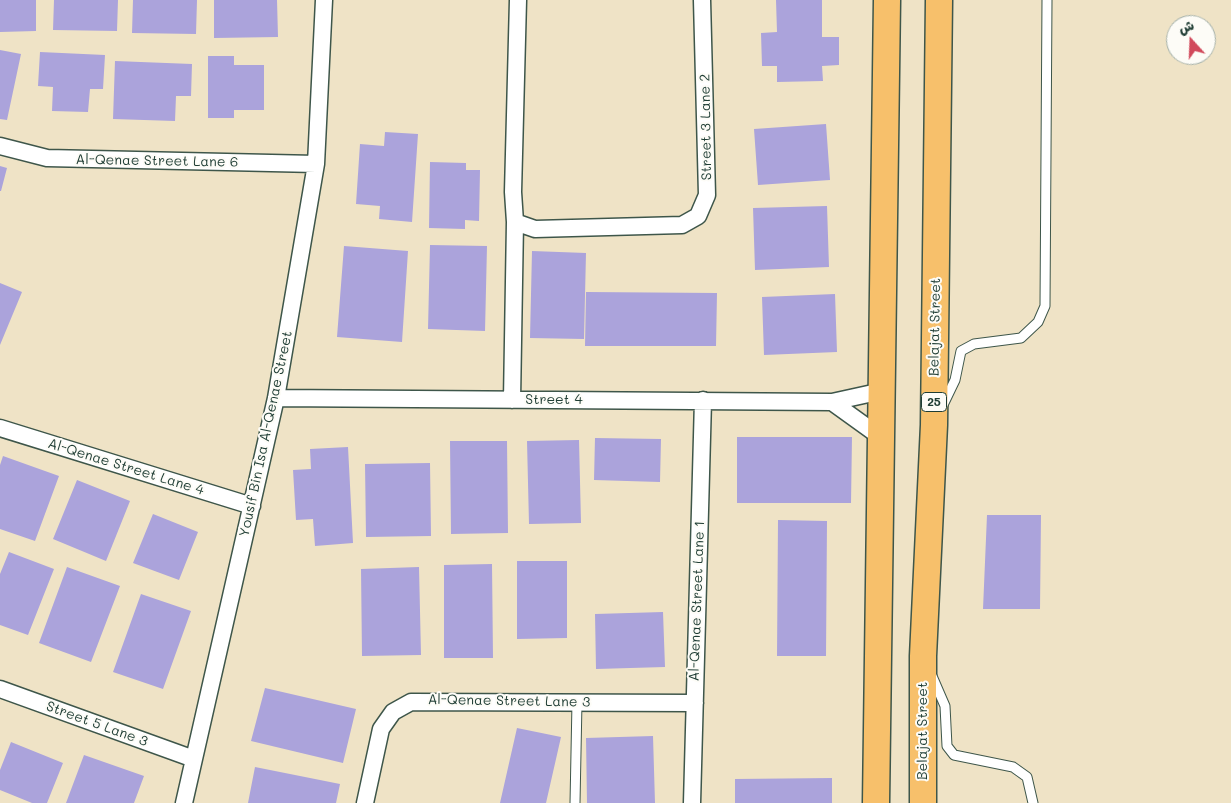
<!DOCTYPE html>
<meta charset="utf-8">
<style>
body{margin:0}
#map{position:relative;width:1231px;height:803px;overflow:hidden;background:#efe3c6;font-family:Mali,"Playpen Sans Arabic",sans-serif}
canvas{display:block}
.north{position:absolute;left:1166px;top:15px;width:50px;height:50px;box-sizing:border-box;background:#fdfcf7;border:1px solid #a4b0a9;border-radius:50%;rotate:340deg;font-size:14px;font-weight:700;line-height:20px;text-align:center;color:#1f3d34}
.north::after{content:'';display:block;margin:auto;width:18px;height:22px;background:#d1495b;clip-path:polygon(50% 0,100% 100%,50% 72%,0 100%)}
</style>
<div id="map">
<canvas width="1231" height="803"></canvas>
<div class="north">ش</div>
</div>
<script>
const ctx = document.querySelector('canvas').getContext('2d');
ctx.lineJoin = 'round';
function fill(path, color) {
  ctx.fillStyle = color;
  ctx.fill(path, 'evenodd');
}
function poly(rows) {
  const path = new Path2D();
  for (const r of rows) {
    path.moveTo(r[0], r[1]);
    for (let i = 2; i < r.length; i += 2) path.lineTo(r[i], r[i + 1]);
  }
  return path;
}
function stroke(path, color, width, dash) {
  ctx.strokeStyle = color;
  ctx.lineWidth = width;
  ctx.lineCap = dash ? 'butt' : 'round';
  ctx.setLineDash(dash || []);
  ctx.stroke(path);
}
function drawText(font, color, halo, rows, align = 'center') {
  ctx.font = font + ' Mali,sans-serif';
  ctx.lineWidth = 4;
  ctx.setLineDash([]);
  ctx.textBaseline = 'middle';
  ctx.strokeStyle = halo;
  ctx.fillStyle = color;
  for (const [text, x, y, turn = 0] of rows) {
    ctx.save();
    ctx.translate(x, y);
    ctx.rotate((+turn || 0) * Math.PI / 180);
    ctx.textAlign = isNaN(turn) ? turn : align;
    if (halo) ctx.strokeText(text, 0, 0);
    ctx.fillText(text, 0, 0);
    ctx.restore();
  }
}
const building = poly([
 [0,0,36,0,36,31,0,32],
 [54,0,118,0,117,31,53,30],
 [133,0,197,0,196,34,132,33],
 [214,0,277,0,278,37,214,38],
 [776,0,822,0,822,37,839,37,839,65,822,66,823,81,777,82,777,66,762,66,761,33,777,32],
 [0,50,21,54,7,120,0,119],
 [40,52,105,55,103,89,90,89,88,112,52,111,53,87,38,86],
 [208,56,234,56,234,65,264,65,264,110,234,110,234,118,208,118],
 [115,61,192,64,191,96,176,96,175,121,113,119],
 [826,124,830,180,758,185,754,129],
 [385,132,418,134,412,222,379,219,380,206,356,204,360,144,384,146],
 [430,162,466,163,466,170,480,170,479,221,465,220,465,229,429,228],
 [0,166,7,168,1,191,0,191],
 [827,206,829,267,755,270,753,208],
 [430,245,487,246,485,331,428,329],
 [344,246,408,251,402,342,337,337],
 [532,251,586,253,584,339,530,338],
 [0,283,22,292,0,345],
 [586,292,717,293,716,346,585,346],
 [835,294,837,352,764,355,762,297],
 [737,437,852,437,851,503,737,503],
 [595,438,661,439,660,482,594,480],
 [579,440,581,523,529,524,527,441],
 [450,441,507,441,508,533,451,534],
 [348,447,353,543,315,546,313,519,296,520,293,470,311,469,310,449],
 [3,456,59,476,35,541,0,529,0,465],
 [430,463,431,536,366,537,365,464],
 [77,480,130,501,106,561,53,539],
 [153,514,198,532,179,580,133,563],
 [987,515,1041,515,1040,609,983,609],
 [778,520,827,521,826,656,777,656],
 [9,552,54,569,28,635,0,625,0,574],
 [517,561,567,561,567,638,517,639],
 [492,564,493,658,444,658,444,565],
 [67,567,120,586,91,662,39,643],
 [419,567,421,655,362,656,361,569],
 [141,594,191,611,163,689,113,672],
 [663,612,665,667,596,669,595,614],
 [265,688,356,709,343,763,251,741],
 [517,728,561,737,546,803,500,803],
 [653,736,655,803,587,803,586,738],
 [11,742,63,763,47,803,32,803,0,790,0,770],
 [84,755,144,776,134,803,66,803],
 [255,767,340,784,336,803,248,803],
 [832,778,832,803,735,803,735,779]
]);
const lane = poly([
 [942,407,955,380,961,351,974,344,1021,338,1038,322,1045,306,1047,0],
 [932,676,945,706,947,746,954,755,1013,767,1027,777,1033,803],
 [575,803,577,702]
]);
const street = poly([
 [518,0,513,192,515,222,535,229,682,225,698,216,707,195,702,0],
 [0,146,47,158,316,164],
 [276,398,832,402,882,391],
 [512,400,515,222],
 [832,402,882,438],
 [0,428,252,506],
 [0,689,194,759],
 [184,803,276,398,316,164,324,0],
 [365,803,381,729,393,712,411,702,695,703],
 [692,803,703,400]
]);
const primary = poly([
 [876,803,887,0],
 [923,803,923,656,934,425,939,0]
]);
const shields = [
 [934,402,25]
];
const shieldNames = [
 ["25",934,402]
];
const streetNames = [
 ["Street 3 Lane 2",706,127,-91],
 ["Al-Qenae Street Lane 6",157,161,1],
 ["Belajat Street",935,327,-89],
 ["Street 4",554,400],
 ["Yousif Bin Isa Al-Qenae Street",266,434,-78],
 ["Al-Qenae Street Lane 4",126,467,17],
 ["Al-Qenae Street Lane 1",697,601,-88],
 ["Al-Qenae Street Lane 3",509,701,1],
 ["Street 5 Lane 3",97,724,20],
 ["Belajat Street",923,731,-90]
];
fill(building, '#aba3db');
stroke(lane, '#3e564a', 11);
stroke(street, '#3e564a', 19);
stroke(primary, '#3e564a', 29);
stroke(lane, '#fff', 9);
stroke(street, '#fff', 16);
stroke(primary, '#f7c06b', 26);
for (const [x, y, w] of shields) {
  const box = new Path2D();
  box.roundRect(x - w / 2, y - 9.5, w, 19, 4);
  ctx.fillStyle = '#fdfcf7';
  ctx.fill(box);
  stroke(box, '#1f3d34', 1);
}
drawText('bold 12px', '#1f3d34', null, shieldNames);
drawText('14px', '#1f3d34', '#fdfcf7', streetNames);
</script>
